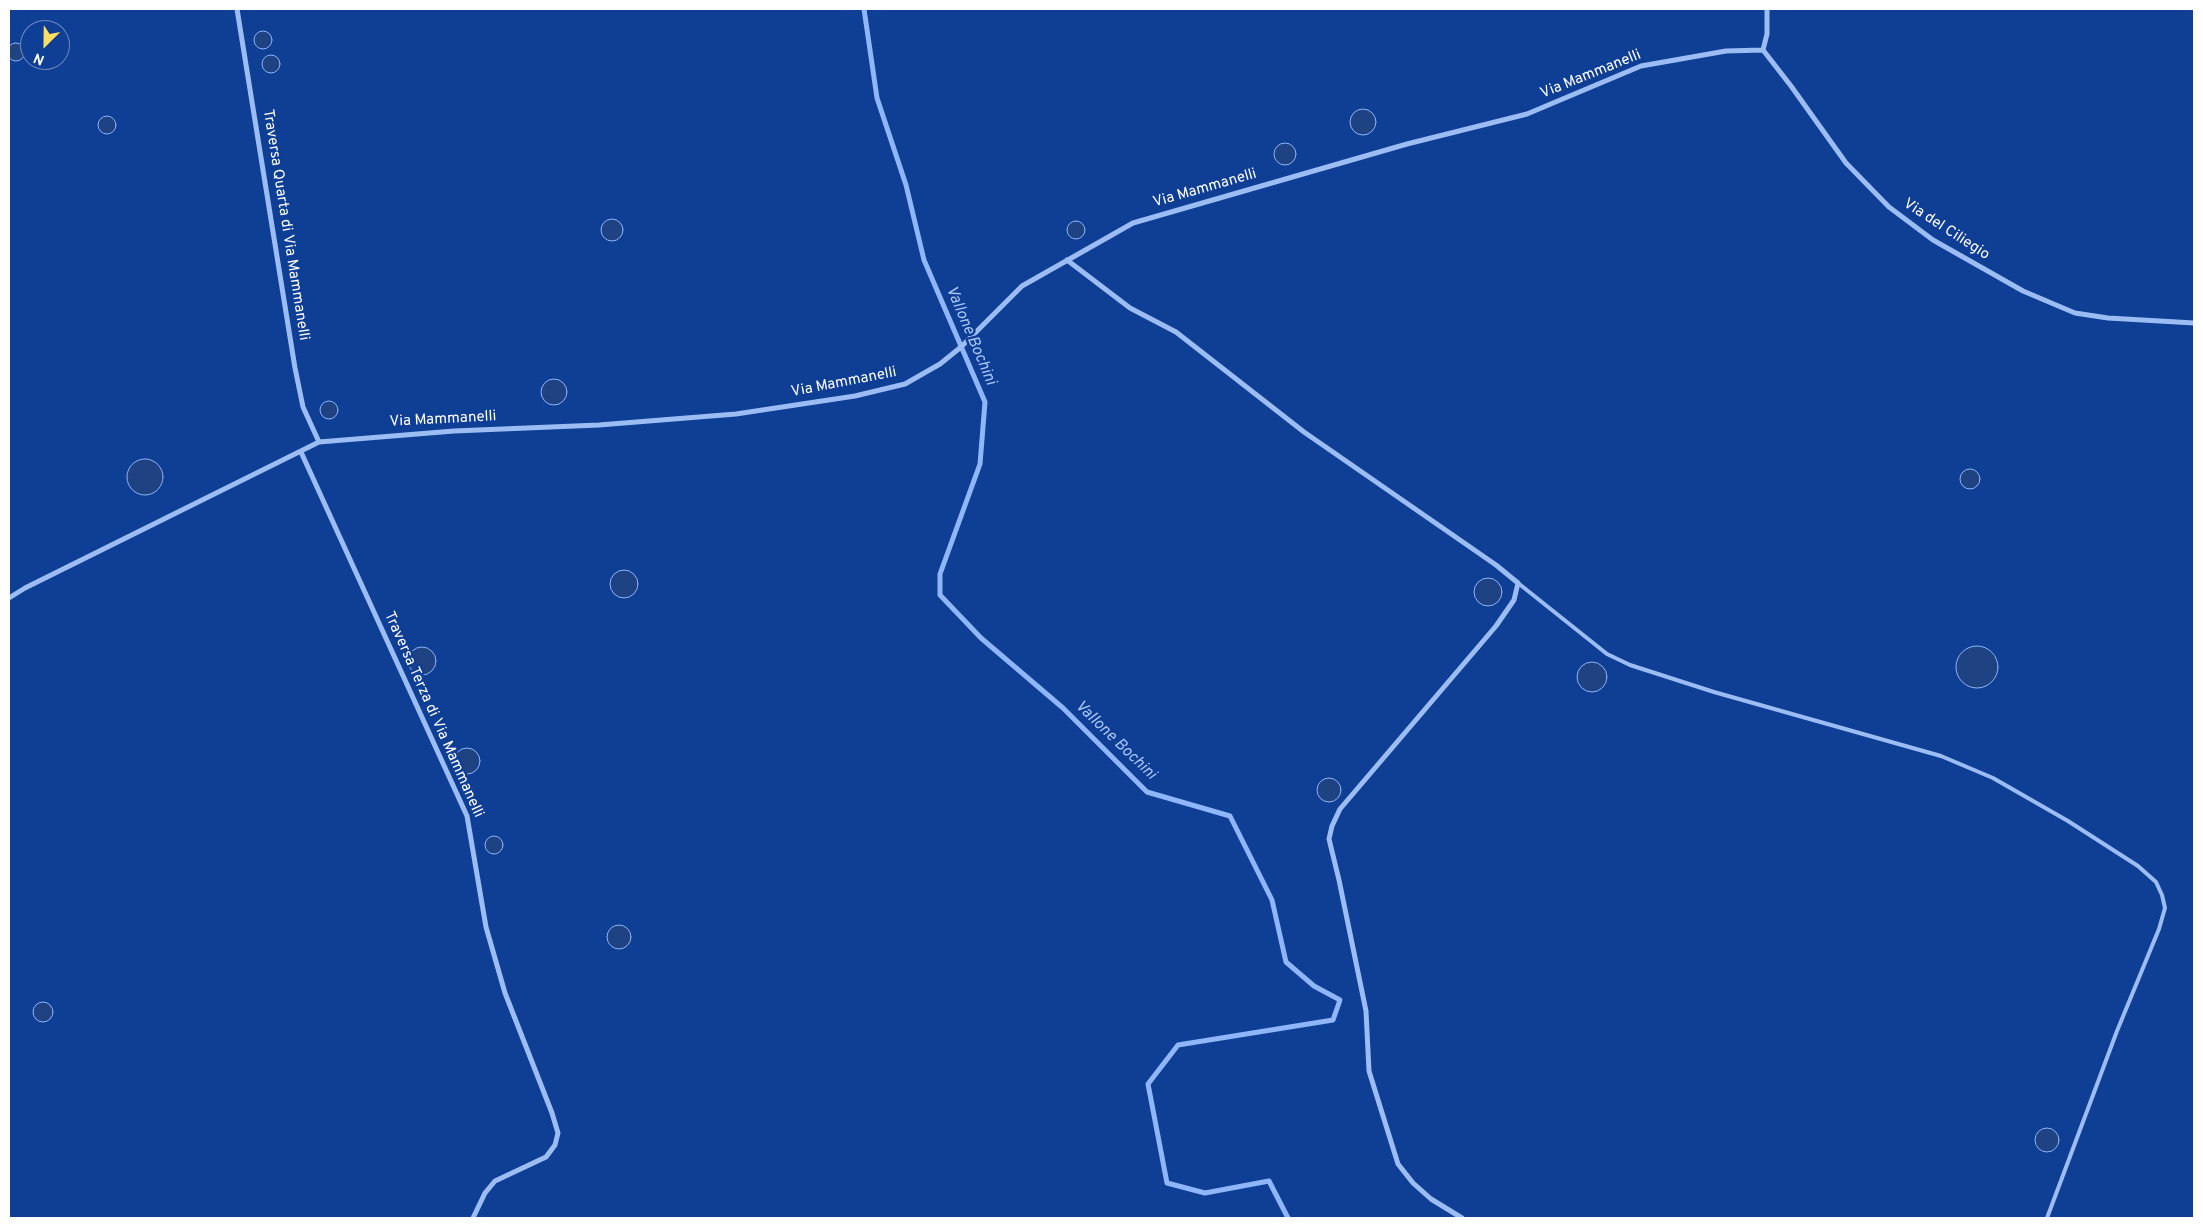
<!DOCTYPE html>
<style>
body{margin:0}
#map{position:relative;width:2203px;height:1227px;overflow:hidden;background:#0f3e95;font-family:Overpass,sans-serif}
canvas{display:block}
.frame{position:absolute;inset:0;border:10px solid #fff;pointer-events:none}
.north{position:absolute;left:20px;top:20px;width:50px;height:50px;box-sizing:border-box;background:#0f3e95;border:1px solid #6f8bbf;border-radius:50%;rotate:203deg;font-size:14px;font-weight:700;line-height:20px;text-align:center;color:#fff}
.north::after{content:'';display:block;margin:auto;width:18px;height:22px;background:#ffde60;clip-path:polygon(50% 0,100% 100%,50% 72%,0 100%)}
</style>
<div id="map">
<canvas width="2203" height="1227"></canvas>
<div class="frame"></div>
<div class="north">N</div>
</div>
<script>
const ctx = document.querySelector('canvas').getContext('2d');
ctx.lineJoin = 'round';
function fill(path, color) {
  ctx.fillStyle = color;
  ctx.fill(path, 'evenodd');
}
function poly(rows) {
  const path = new Path2D();
  for (const r of rows) {
    if (r.length === 3) {
      path.moveTo(r[0] + r[2], r[1]);
      path.arc(r[0], r[1], r[2], 0, 2 * Math.PI);
      continue;
    }
    path.moveTo(r[0], r[1]);
    for (let i = 2; i < r.length; i += 2) path.lineTo(r[i], r[i + 1]);
  }
  return path;
}
function stroke(path, color, width, dash) {
  ctx.strokeStyle = color;
  ctx.lineWidth = width;
  ctx.lineCap = dash ? 'butt' : 'round';
  ctx.setLineDash(dash || []);
  ctx.stroke(path);
}
function drawText(font, color, halo, rows, align = 'center') {
  ctx.font = font + ' Overpass,sans-serif';
  ctx.lineWidth = 5;
  ctx.setLineDash([]);
  ctx.textBaseline = 'middle';
  ctx.strokeStyle = halo;
  ctx.fillStyle = color;
  for (const [text, x, y, turn = 0] of rows) {
    ctx.save();
    ctx.translate(x, y);
    ctx.rotate((+turn || 0) * Math.PI / 180);
    ctx.textAlign = isNaN(turn) ? turn : align;
    if (halo) ctx.strokeText(text, 0, 0);
    ctx.fillText(text, 0, 0);
    ctx.restore();
  }
}
const water = poly([
 [263,40,9],
 [16,52,9],
 [271,64,9],
 [1363,122,13],
 [107,125,9],
 [1285,154,11],
 [612,230,11],
 [1076,230,9],
 [554,392,13],
 [329,410,9],
 [145,477,18],
 [1970,479,10],
 [624,584,14],
 [1488,592,14],
 [1977,667,21],
 [422,661,14],
 [1592,677,15],
 [467,761,13],
 [1329,790,12],
 [494,845,9],
 [619,937,12],
 [43,1012,10],
 [2047,1140,12]
]);
const stream = poly([
 [864,9,877,98,906,185,924,260,985,402,980,464,940,574,940,595,981,638,1063,708,1147,792,1230,816,1272,900,1286,962,1314,986,1340,1000,1333,1020,1178,1045,1148,1084,1167,1183,1205,1193,1269,1181,1288,1218]
]);
const service = poly([
 [1518,583,1607,654,1630,665,1714,692,1941,756,1993,778,2068,821,2138,866,2156,882,2162,895,2165,908,2159,929,2117,1031,2047,1218]
]);
const minor = poly([
 [237,9,295,368,303,407,319,442],
 [1763,50,1791,86,1846,163,1889,207,1933,240,2023,291,2075,313,2108,318,2194,323],
 [1763,50,1767,34,1767,9],
 [1067,260,1130,308,1176,332,1304,432,1496,565,1518,583,1514,600,1496,626,1340,809,1332,826,1329,839,1339,880,1366,1011,1369,1071,1398,1164,1413,1183,1431,1199,1462,1218],
 [301,452,467,816,486,927,505,993,552,1113,558,1133,555,1145,546,1157,495,1181,485,1193,473,1218],
 [9,598,25,588,319,442,454,431,599,425,736,414,855,396,905,384,940,364,961,347,1022,286,1133,223,1407,144,1527,114,1641,66,1726,51,1763,50]
]);
const streetNames = [
 ["Via Mammanelli",1591,75,-22],
 ["Via Mammanelli",1205,189,-16],
 ["Traversa Quarta di Via Mammanelli",285,225,81],
 ["Via del Ciliegio",1946,230,33],
 ["Via Mammanelli",844,383,-11],
 ["Via Mammanelli",443,420,-3],
 ["Traversa Terza di Via Mammanelli",433,715,66]
];
const waterNames = [
 ["Vallone Bochini",970,336,67],
 ["Vallone Bochini",1115,741,44]
];
fill(water, '#1f4283');
stroke(water, '#8eb6f8', 1);
stroke(stream, '#8eb6f8', 5);
stroke(service, '#9cbdf4', 4);
stroke(minor, '#9cbdf4', 5);
drawText('15px', '#fff', '#0f3e95', streetNames);
drawText('italic 16px', '#a8c7fb', '#0f3e95', waterNames);
</script>
